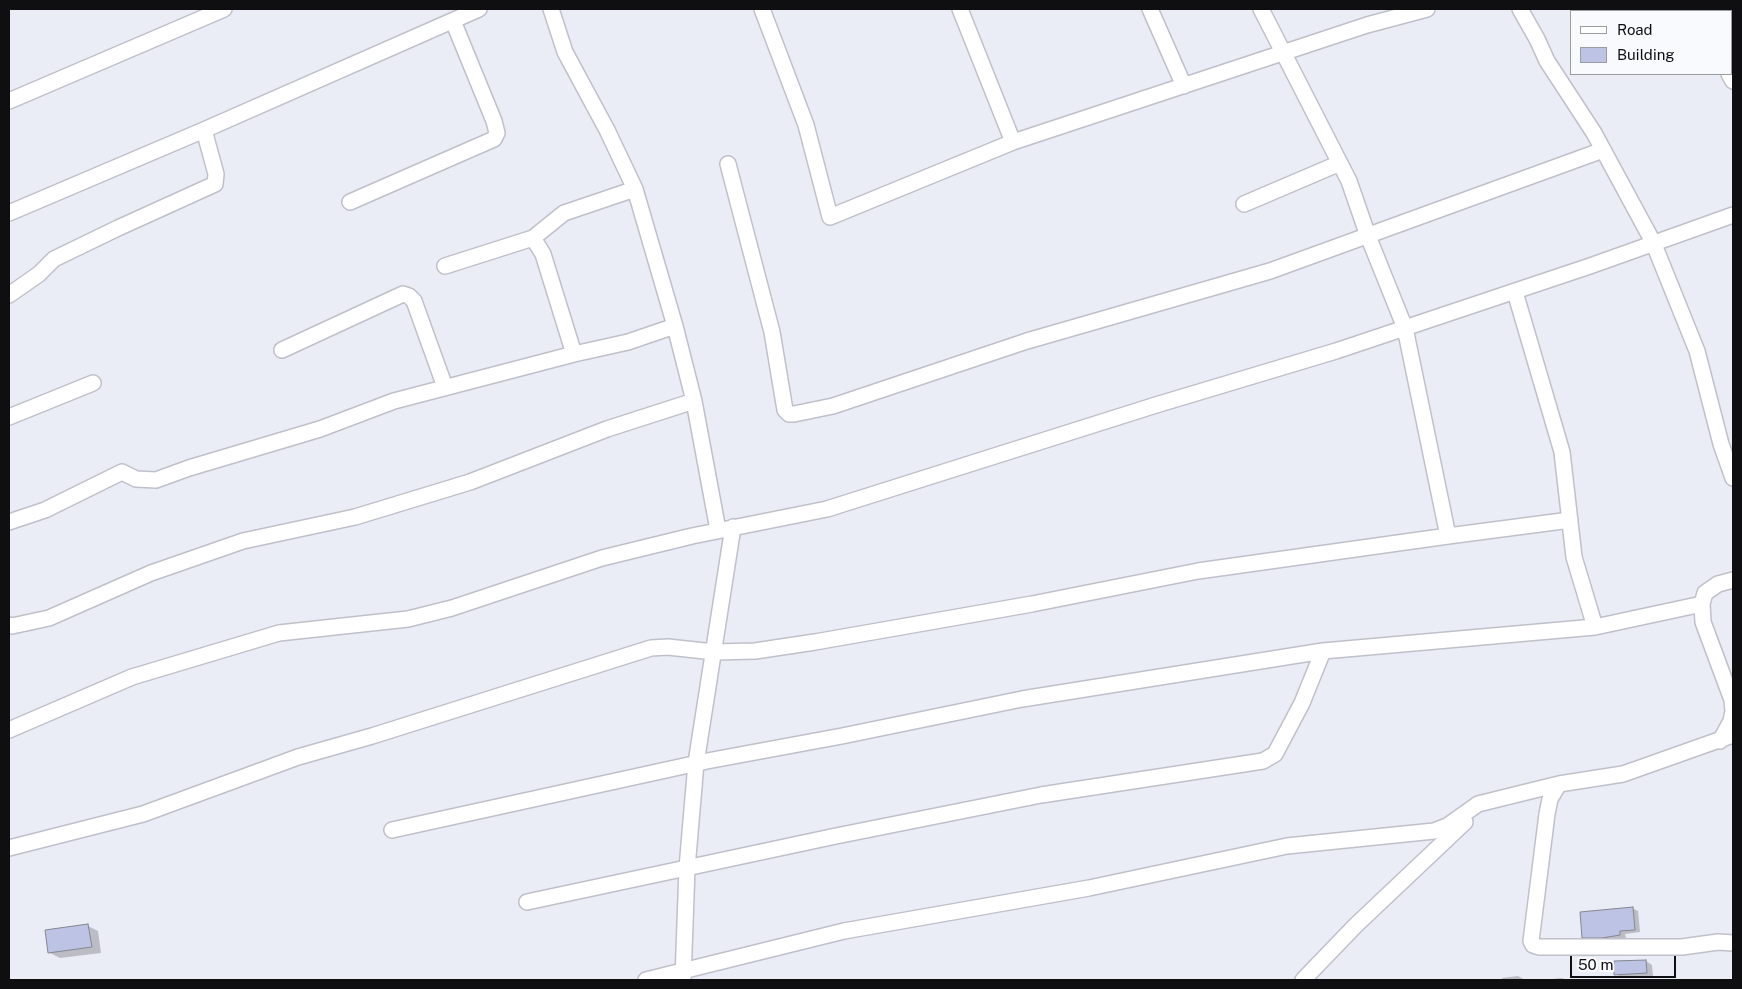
<!DOCTYPE html>
<style>
body{margin:0}
#map{position:relative;width:1742px;height:989px;overflow:hidden;background:#eaecf6;font-family:"Public Sans",sans-serif}
canvas{display:block}
.frame{position:absolute;inset:0;border:10px solid #0f0f12;pointer-events:none}
.legend{position:absolute;left:1570px;top:10px;width:162px;height:65px;box-sizing:border-box;background:#f9fafe;border:1px solid #9b9ca0;margin:0;padding:6px 9px;list-style:none;font-size:15px;color:#0f0f12}
.legend li{display:flex;align-items:center;gap:10px;height:25px}
.legend b{width:25px;border:1px solid #9b9ca0}
.scale{position:absolute;left:1570px;top:956px;width:106px;height:22px;box-sizing:border-box;border:2px solid #0f0f12;border-top:0;padding-left:6px;font-size:15px;line-height:18px;white-space:nowrap;color:#0f0f12;-webkit-text-stroke:4px #f9fafe;paint-order:stroke}
</style>
<div id="map">
<canvas width="1742" height="989"></canvas>
<div class="frame"></div>
<ul class="legend">
<li><b style="height:6px;background:#fff"></b>Road</li>
<li><b style="height:14px;background:#bcc3e4"></b>Building</li>
</ul>
<div class="scale">50 m</div>
</div>
<script>
const ctx = document.querySelector('canvas').getContext('2d');
ctx.lineJoin = 'round';
function fill(path, color) {
  ctx.fillStyle = color;
  ctx.fill(path, 'evenodd');
}
function poly(rows) {
  const path = new Path2D();
  for (const r of rows) {
    path.moveTo(r[0], r[1]);
    for (let i = 2; i < r.length; i += 2) path.lineTo(r[i], r[i + 1]);
  }
  return path;
}
function stroke(path, color, width, dash) {
  ctx.strokeStyle = color;
  ctx.lineWidth = width;
  ctx.lineCap = dash ? 'butt' : 'round';
  ctx.setLineDash(dash || []);
  ctx.stroke(path);
}
const shadow = poly([
 [1632,908,1638,911,1640,932,1625,934,1626,938,1608,940,1589,940,1584,937],
 [88,926,98,931,101,953,60,958,50,953],
 [1646,961,1652,965,1653,976,1622,978,1616,974],
 [1518,976,1525,980,1502,980,1502,978],
 [1562,978,1566,980,1542,980]
]);
const building = poly([
 [1633,907,1635,930,1620,931,1620,935,1602,938,1582,938,1580,912,1633,907],
 [88,924,92,947,48,953,45,930,88,924],
 [1646,960,1647,973,1614,975,1614,961,1646,960]
]);
const minor = poly([
 [551,9,565,52,607,130,635,189,675,326,694,401,718,530],
 [762,9,806,125,830,217,1013,142,1367,25,1427,9],
 [960,9,1013,142],
 [1150,9,1184,86],
 [1261,9,1349,181,1368,236,1405,328,1448,536],
 [1520,9,1537,39,1547,61,1594,133,1653,242,1697,351,1721,444,1733,478],
 [1690,9,1692,11],
 [1729,74,1733,81],
 [9,101,224,9],
 [728,164,772,332,785,410,789,414,794,414,833,406,1027,341,1270,271,1603,150],
 [350,202,494,139,497,133,494,121,453,21],
 [1244,204,1340,163],
 [9,213,204,130,479,9],
 [533,238,543,254,574,354],
 [445,266,533,238,564,213,635,189],
 [1515,292,1562,452,1574,557,1595,627],
 [9,295,39,274,54,259,118,228,215,184,216,174,204,130],
 [282,350,403,294,409,296,414,301,445,387],
 [9,417,93,383],
 [9,522,45,510,122,472,136,479,156,480,189,468,320,429,394,401,574,354,628,342,675,326],
 [1702,604,1703,622,1732,700,1733,711,1731,721,1720,741],
 [9,625,12,626,49,618,151,573,243,541,355,517,470,482,607,429,694,401],
 [9,730,132,677,279,633,408,619,452,608,602,558,692,536,827,509,1156,405,1336,351,1590,266,1733,215],
 [1559,784,1550,799,1547,814,1531,941,1533,945,1539,947,1682,947,1718,942,1733,943],
 [392,830,707,761,842,736,1022,699,1323,651,1595,627,1702,604,1705,593,1718,584,1733,580],
 [9,848,143,814,298,757,372,736,651,648,668,647,714,652,755,651,815,642,1032,604,1198,571,1448,536,1570,520],
 [527,902,836,836,1041,795,1263,761,1275,754,1302,703,1323,651],
 [683,979,687,868,696,763,733,527],
 [646,980,844,931,1089,888,1287,846,1434,831,1447,826,1478,804,1559,784,1623,774,1733,735],
 [1303,980,1356,925,1465,822]
]);
fill(shadow, '#0003');
fill(building, '#bcc3e4');
stroke(building, '#84868f', 1);
stroke(minor, '#bfc1ca', 18);
stroke(minor, '#fff', 15);
</script>
